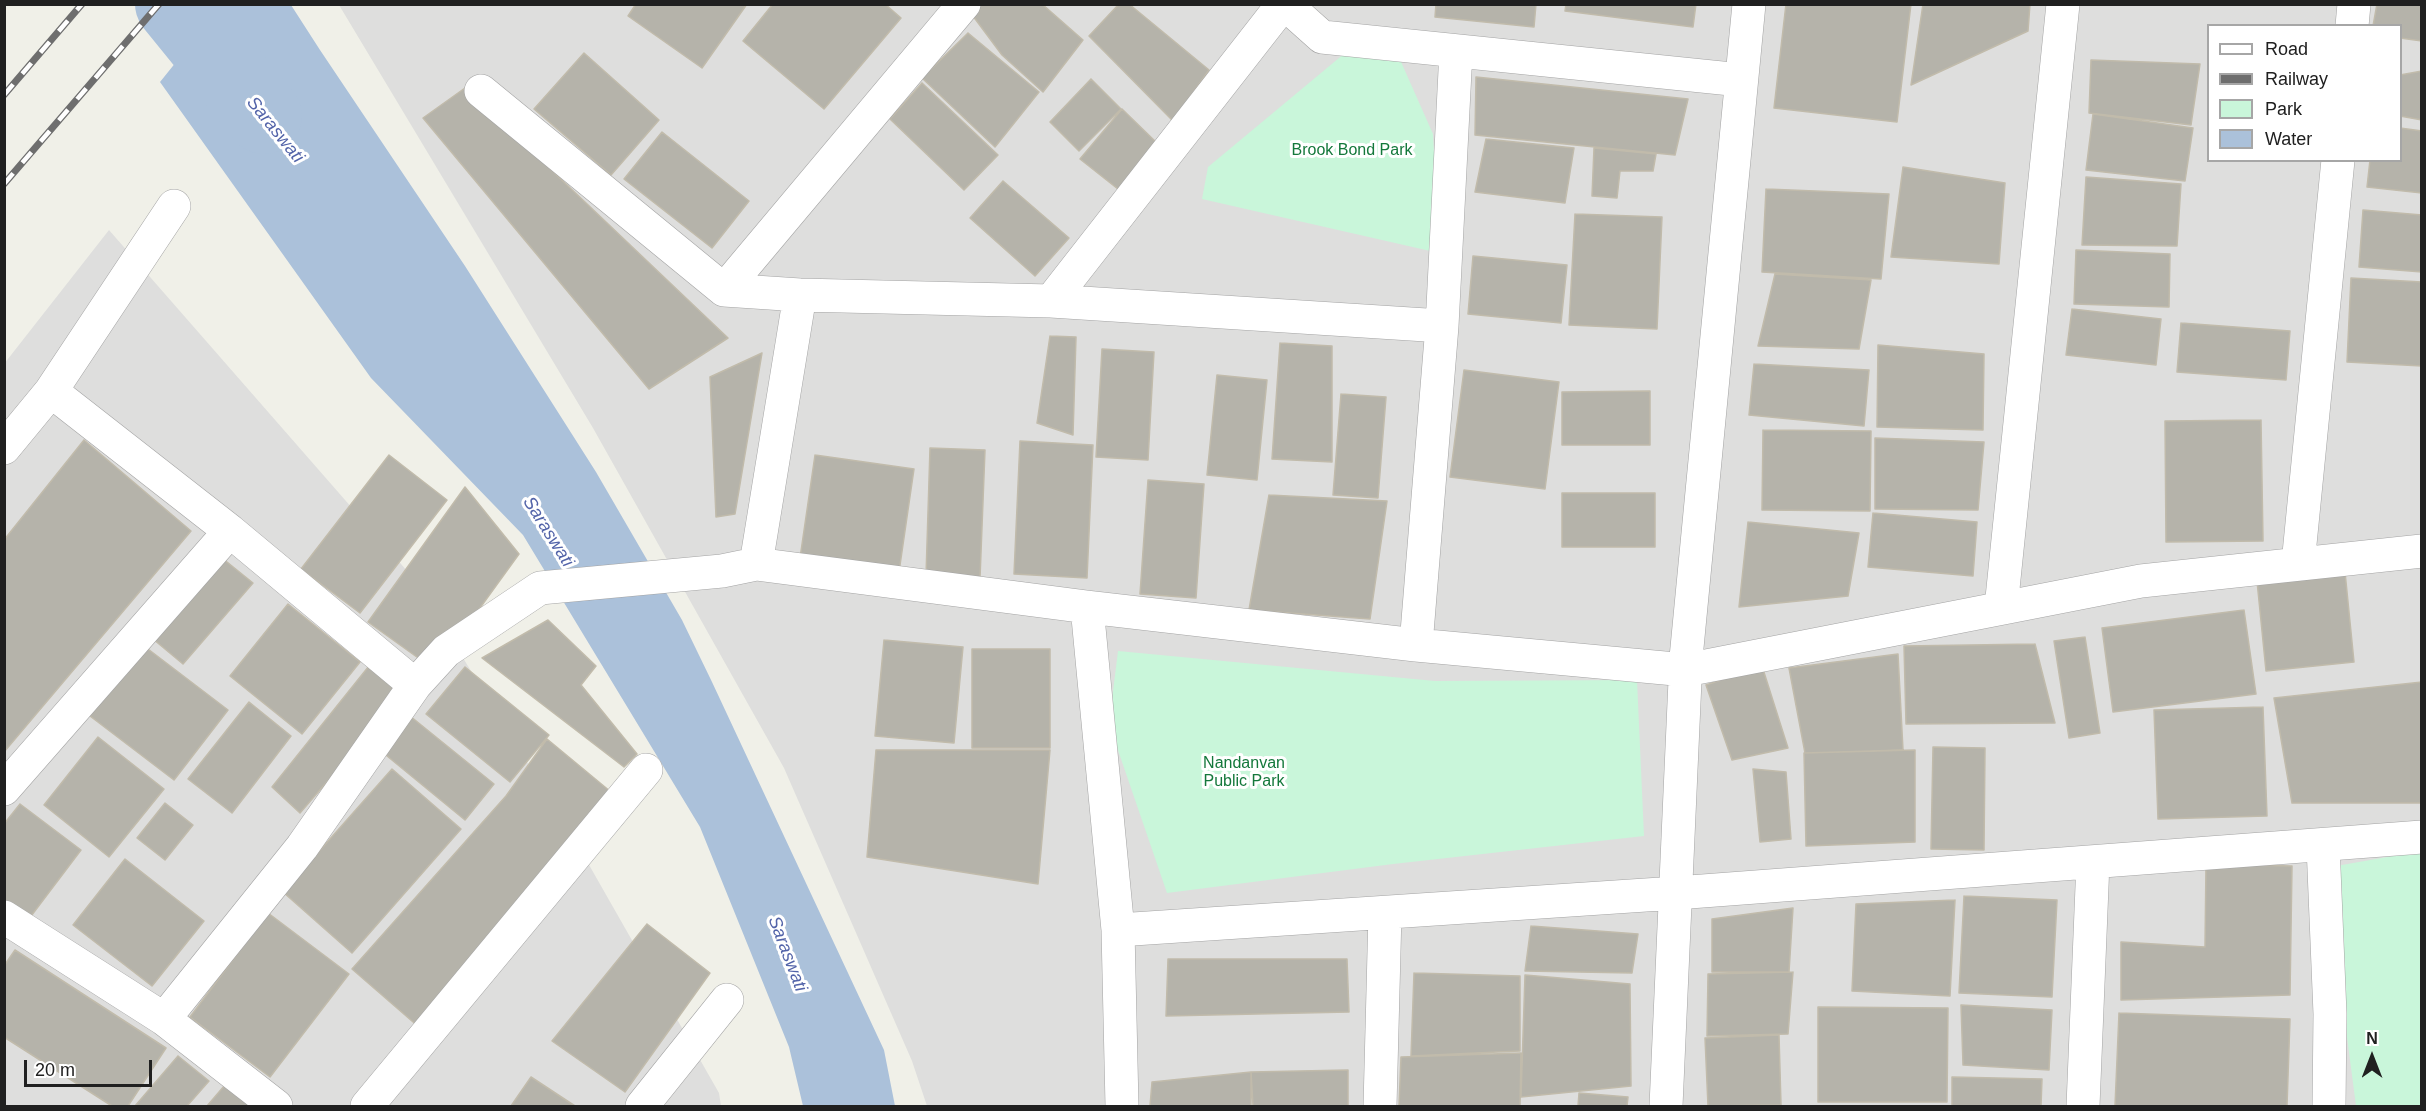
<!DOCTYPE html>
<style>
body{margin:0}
#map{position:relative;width:2426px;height:1111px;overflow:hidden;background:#f0f0e8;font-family:Helvetica,sans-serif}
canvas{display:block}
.frame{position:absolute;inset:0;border:6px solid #202020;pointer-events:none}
.legend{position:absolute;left:2207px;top:24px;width:195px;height:138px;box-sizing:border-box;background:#fff;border:2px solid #a6a6a6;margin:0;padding:8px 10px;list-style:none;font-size:18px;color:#202020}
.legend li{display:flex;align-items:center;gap:12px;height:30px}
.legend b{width:30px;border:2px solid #a6a6a6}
.north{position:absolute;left:2342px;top:1027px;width:60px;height:60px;-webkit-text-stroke:4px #fff;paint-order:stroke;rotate:0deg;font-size:16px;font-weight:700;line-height:24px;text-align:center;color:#202020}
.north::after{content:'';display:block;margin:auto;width:21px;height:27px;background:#202020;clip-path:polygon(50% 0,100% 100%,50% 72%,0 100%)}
.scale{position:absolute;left:24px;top:1060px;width:128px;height:27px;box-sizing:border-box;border:3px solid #202020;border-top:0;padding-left:8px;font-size:18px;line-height:21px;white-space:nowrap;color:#202020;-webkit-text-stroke:4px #fff;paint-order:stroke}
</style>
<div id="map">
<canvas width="2426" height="1111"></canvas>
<div class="frame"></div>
<ul class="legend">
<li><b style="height:8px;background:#fff"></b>Road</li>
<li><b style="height:8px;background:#6e6e6e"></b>Railway</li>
<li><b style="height:16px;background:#c9f6da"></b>Park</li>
<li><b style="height:16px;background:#abc1da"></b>Water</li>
</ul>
<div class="north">N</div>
<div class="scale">20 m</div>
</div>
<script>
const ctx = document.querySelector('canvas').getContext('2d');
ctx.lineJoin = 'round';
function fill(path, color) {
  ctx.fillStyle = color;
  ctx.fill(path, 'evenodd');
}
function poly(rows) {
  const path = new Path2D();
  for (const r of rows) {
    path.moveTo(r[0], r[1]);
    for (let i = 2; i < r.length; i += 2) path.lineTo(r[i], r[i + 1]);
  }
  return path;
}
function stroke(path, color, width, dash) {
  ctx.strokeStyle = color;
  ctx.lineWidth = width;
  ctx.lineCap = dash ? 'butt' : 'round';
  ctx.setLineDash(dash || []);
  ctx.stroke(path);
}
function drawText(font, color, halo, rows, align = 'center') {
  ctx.font = font + ' Helvetica,sans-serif';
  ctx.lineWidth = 6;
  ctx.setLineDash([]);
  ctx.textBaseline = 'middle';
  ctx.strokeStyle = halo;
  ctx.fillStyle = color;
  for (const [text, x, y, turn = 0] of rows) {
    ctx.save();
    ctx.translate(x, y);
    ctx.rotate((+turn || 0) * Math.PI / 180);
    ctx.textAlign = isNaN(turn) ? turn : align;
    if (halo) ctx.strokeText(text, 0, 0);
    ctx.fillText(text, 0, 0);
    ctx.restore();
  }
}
const residential = poly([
 [339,5,2421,5,2421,1106,927,1106,912,1061,784,768,593,428],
 [2208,26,2400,26,2400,160,2208,160],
 [109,230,415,580,572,835,719,1093,721,1106,5,1106,4,364]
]);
const park = poly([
 [1394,46,1433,134,1439,253,1202,199,1208,167,1351,48],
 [1118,651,1435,681,1637,680,1644,836,1393,864,1167,893,1109,724],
 [2421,851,2421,1106,2356,1106,2325,868]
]);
const water = poly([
 [222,5,291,5,320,50,465,266,596,472,682,620,712,682,884,1050,895,1106,803,1106,789,1047,700,827,523,535,371,378,160,82]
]);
const river = poly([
 [173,4,264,116]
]);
const building = poly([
 [636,4,747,4,702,68,628,16,636,4],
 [773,4,885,4,901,18,824,109,743,41,773,4],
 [975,4,1042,4,1083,40,1043,92,1002,55,970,12,975,4],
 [1119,4,1129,4,1209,70,1173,121,1089,36,1119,4],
 [1436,4,1536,4,1534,27,1435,17,1436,4],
 [1566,4,1696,4,1693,27,1565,11,1566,4],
 [1786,4,1911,4,1897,122,1774,108,1786,4],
 [1923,4,2030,4,2028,31,1911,85,1923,4],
 [2377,4,2422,4,2422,41,2400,38,2400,26,2373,26,2377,4],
 [968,33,1039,92,995,147,922,78,968,33],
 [584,53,659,120,611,175,534,109,584,53],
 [2091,60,2200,64,2191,125,2089,113,2091,60],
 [2422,71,2422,120,2400,116,2400,75,2422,71],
 [1476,77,1688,99,1675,155,1475,135,1476,77],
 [1091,79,1121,109,1079,151,1050,122,1091,79],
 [922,83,998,155,964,190,890,119,922,83],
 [465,88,728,338,649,389,423,118,465,88],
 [1122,109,1159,145,1123,193,1080,159,1122,109],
 [2093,114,2193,128,2185,181,2086,170,2093,114],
 [2400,128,2422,131,2422,193,2367,187,2370,160,2400,160,2400,128],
 [662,132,749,201,712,248,624,179,662,132],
 [1486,139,1574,148,1565,203,1475,192,1486,139],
 [1594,148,1656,154,1653,171,1620,171,1617,198,1592,196,1594,148],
 [1903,167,2005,183,1999,264,1891,257,1903,167],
 [2086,177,2181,184,2177,246,2082,245,2086,177],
 [1003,181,1069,238,1035,276,970,218,1003,181],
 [1766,189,1889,194,1881,279,1762,272,1766,189],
 [2363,210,2422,215,2422,272,2359,267,2363,210],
 [1575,214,1662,217,1657,329,1569,325,1575,214],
 [2076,250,2170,254,2169,307,2074,304,2076,250],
 [1473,256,1567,265,1561,323,1468,314,1473,256],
 [1775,274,1871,280,1859,349,1758,346,1775,274],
 [2351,278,2422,282,2422,366,2347,362,2351,278],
 [2072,309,2161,319,2156,365,2066,355,2072,309],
 [2181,323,2290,331,2286,380,2177,372,2181,323],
 [1050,336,1076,337,1073,435,1037,423,1050,336],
 [1280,343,1332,346,1332,462,1272,459,1280,343],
 [1878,345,1984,354,1983,430,1877,427,1878,345],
 [1102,349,1154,352,1148,460,1096,457,1102,349],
 [762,353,735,514,716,517,710,377,762,353],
 [1754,364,1869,370,1864,426,1749,415,1754,364],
 [1464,370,1559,382,1545,489,1450,477,1464,370],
 [1217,375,1267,380,1257,480,1207,475,1217,375],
 [1650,391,1650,445,1562,445,1562,392,1650,391],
 [1341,394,1386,397,1378,498,1333,495,1341,394],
 [2261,420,2263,541,2166,542,2165,421,2261,420],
 [1763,430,1871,431,1870,511,1762,510,1763,430],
 [1875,438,1984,442,1978,510,1875,509,1875,438],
 [84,440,191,531,4,752,4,540,84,440],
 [1020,441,1093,445,1087,578,1014,574,1020,441],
 [930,448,985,450,980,578,926,576,930,448],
 [389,455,447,500,360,613,301,569,389,455],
 [815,455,914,469,899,572,800,558,815,455],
 [1148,480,1204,484,1196,598,1140,594,1148,480],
 [465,487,519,554,435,670,368,622,465,487],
 [1562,493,1655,493,1655,547,1562,547,1562,493],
 [1269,495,1387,501,1370,619,1249,610,1269,495],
 [1873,513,1977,522,1973,576,1868,567,1873,513],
 [1748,522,1859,533,1848,596,1739,607,1748,522],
 [222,558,253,583,183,664,153,639,222,558],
 [2345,572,2354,662,2266,671,2257,581,2345,572],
 [288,604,360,662,302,734,230,676,288,604],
 [2244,610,2256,694,2113,712,2102,628,2244,610],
 [548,620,596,666,581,685,637,754,624,767,482,658,548,620],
 [2085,637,2100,733,2069,738,2054,641,2085,637],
 [884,640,963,647,954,743,875,736,884,640],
 [2035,644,2055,723,1906,724,1904,646,2035,644],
 [144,646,228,710,174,780,90,716,144,646],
 [972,649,1050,649,1050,748,972,748,972,649],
 [1898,654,1903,750,1805,753,1789,668,1898,654],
 [369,666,402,695,300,813,272,787,369,666],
 [1762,666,1788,748,1732,760,1706,685,1762,666],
 [465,667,549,735,510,782,426,714,465,667],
 [2422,682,2422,803,2292,803,2274,698,2422,682],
 [249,702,291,736,232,813,188,779,249,702],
 [2263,707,2267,816,2158,819,2154,710,2263,707],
 [410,716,494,784,465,820,381,751,410,716],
 [98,737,164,789,109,857,44,805,98,737],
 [547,739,611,792,420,1028,352,969,506,796,547,739],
 [1933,747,1985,748,1984,850,1931,849,1933,747],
 [876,750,1050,750,1038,884,867,857,876,750],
 [1915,750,1915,842,1806,846,1804,753,1915,750],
 [392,769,461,829,352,953,283,892,392,769],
 [1753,769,1786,772,1791,839,1760,842,1753,769],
 [165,803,193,825,165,860,137,838,165,803],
 [20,804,81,850,25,924,4,909,4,824,20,804],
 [125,859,204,921,152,986,73,925,125,859],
 [2206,864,2292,866,2290,995,2121,1000,2121,942,2205,947,2206,864],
 [1964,896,2057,900,2052,997,1959,993,1964,896],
 [1955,900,1950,996,1852,991,1856,904,1955,900],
 [1793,908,1789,972,1712,972,1712,919,1793,908],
 [268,913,349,974,270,1077,190,1017,268,913],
 [647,924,710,973,625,1092,552,1041,647,924],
 [1531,926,1638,934,1632,973,1525,971,1531,926],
 [15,950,166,1048,128,1106,112,1106,4,1037,4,966,15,950],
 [1168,959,1347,959,1349,1012,1166,1016,1168,959],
 [1793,972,1788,1034,1707,1036,1708,974,1793,972],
 [1414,973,1520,976,1520,1051,1411,1056,1414,973],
 [1525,975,1630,984,1631,1086,1521,1097,1525,975],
 [1961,1005,2052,1010,2049,1070,1963,1065,1961,1005],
 [1818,1007,1948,1008,1947,1102,1818,1102,1818,1007],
 [2119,1013,2290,1019,2287,1106,2115,1106,2119,1013],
 [1779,1035,1781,1105,1708,1106,1705,1038,1779,1035],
 [1521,1053,1520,1106,1399,1106,1401,1057,1521,1053],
 [178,1056,209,1081,187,1106,135,1106,178,1056],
 [1348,1070,1348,1106,1253,1106,1251,1072,1348,1070],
 [1251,1072,1251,1106,1150,1106,1152,1082,1251,1072],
 [531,1077,575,1106,511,1106,531,1077],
 [1952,1077,2042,1079,2041,1106,1952,1106,1952,1077],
 [225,1085,252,1106,207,1106,225,1085],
 [1579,1093,1628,1097,1627,1106,1578,1106,1579,1093]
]);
const minor = poly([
 [1285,4,1322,37,1741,80],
 [2352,26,2354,4],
 [481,91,724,290,800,295,1051,301,1442,326],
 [724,290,964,4],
 [1051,301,1283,4],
 [51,391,230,531,415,685],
 [4,448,51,391,174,206],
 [756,564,800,295],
 [2298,564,2338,160],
 [1087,607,1118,930,1122,1106],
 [2001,608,2063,4],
 [1416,645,1442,326,1456,51],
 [4,789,230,531],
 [2323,845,2330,1014,2329,1106],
 [4,917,164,1019,276,1106],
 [1118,930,1676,893,2422,837],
 [164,1019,302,847,415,685,446,651,540,588,722,571,756,564,1087,607,1416,645,1686,670,2141,581,2422,551],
 [367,1106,646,770],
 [642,1106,727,1000],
 [1380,1106,1385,913],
 [1666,1106,1686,658,1749,4],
 [2083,1106,2093,862]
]);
const rail = poly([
 [4,95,82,4],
 [4,184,159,4]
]);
const parkNames = [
 ["Brook Bond Park",1352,151],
 ["Nandanvan",1244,764],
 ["Public Park",1244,782]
];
const waterNames = [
 ["Saraswati",275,130,51],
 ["Saraswati",548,532,58],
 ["Saraswati",787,954,69]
];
fill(residential, '#dededd');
fill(park, '#c9f6da');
fill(water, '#abc1da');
stroke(river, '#abc1da', 76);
fill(building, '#b5b3aa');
stroke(building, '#c1bbab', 1.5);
stroke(minor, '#a4a4a4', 34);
stroke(minor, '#fff', 33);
stroke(rail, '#6e6e6e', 7);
stroke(rail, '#fff', 4.5, [14]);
drawText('16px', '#14783b', '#fff', parkNames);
drawText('italic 18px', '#5364a9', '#fff', waterNames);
</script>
